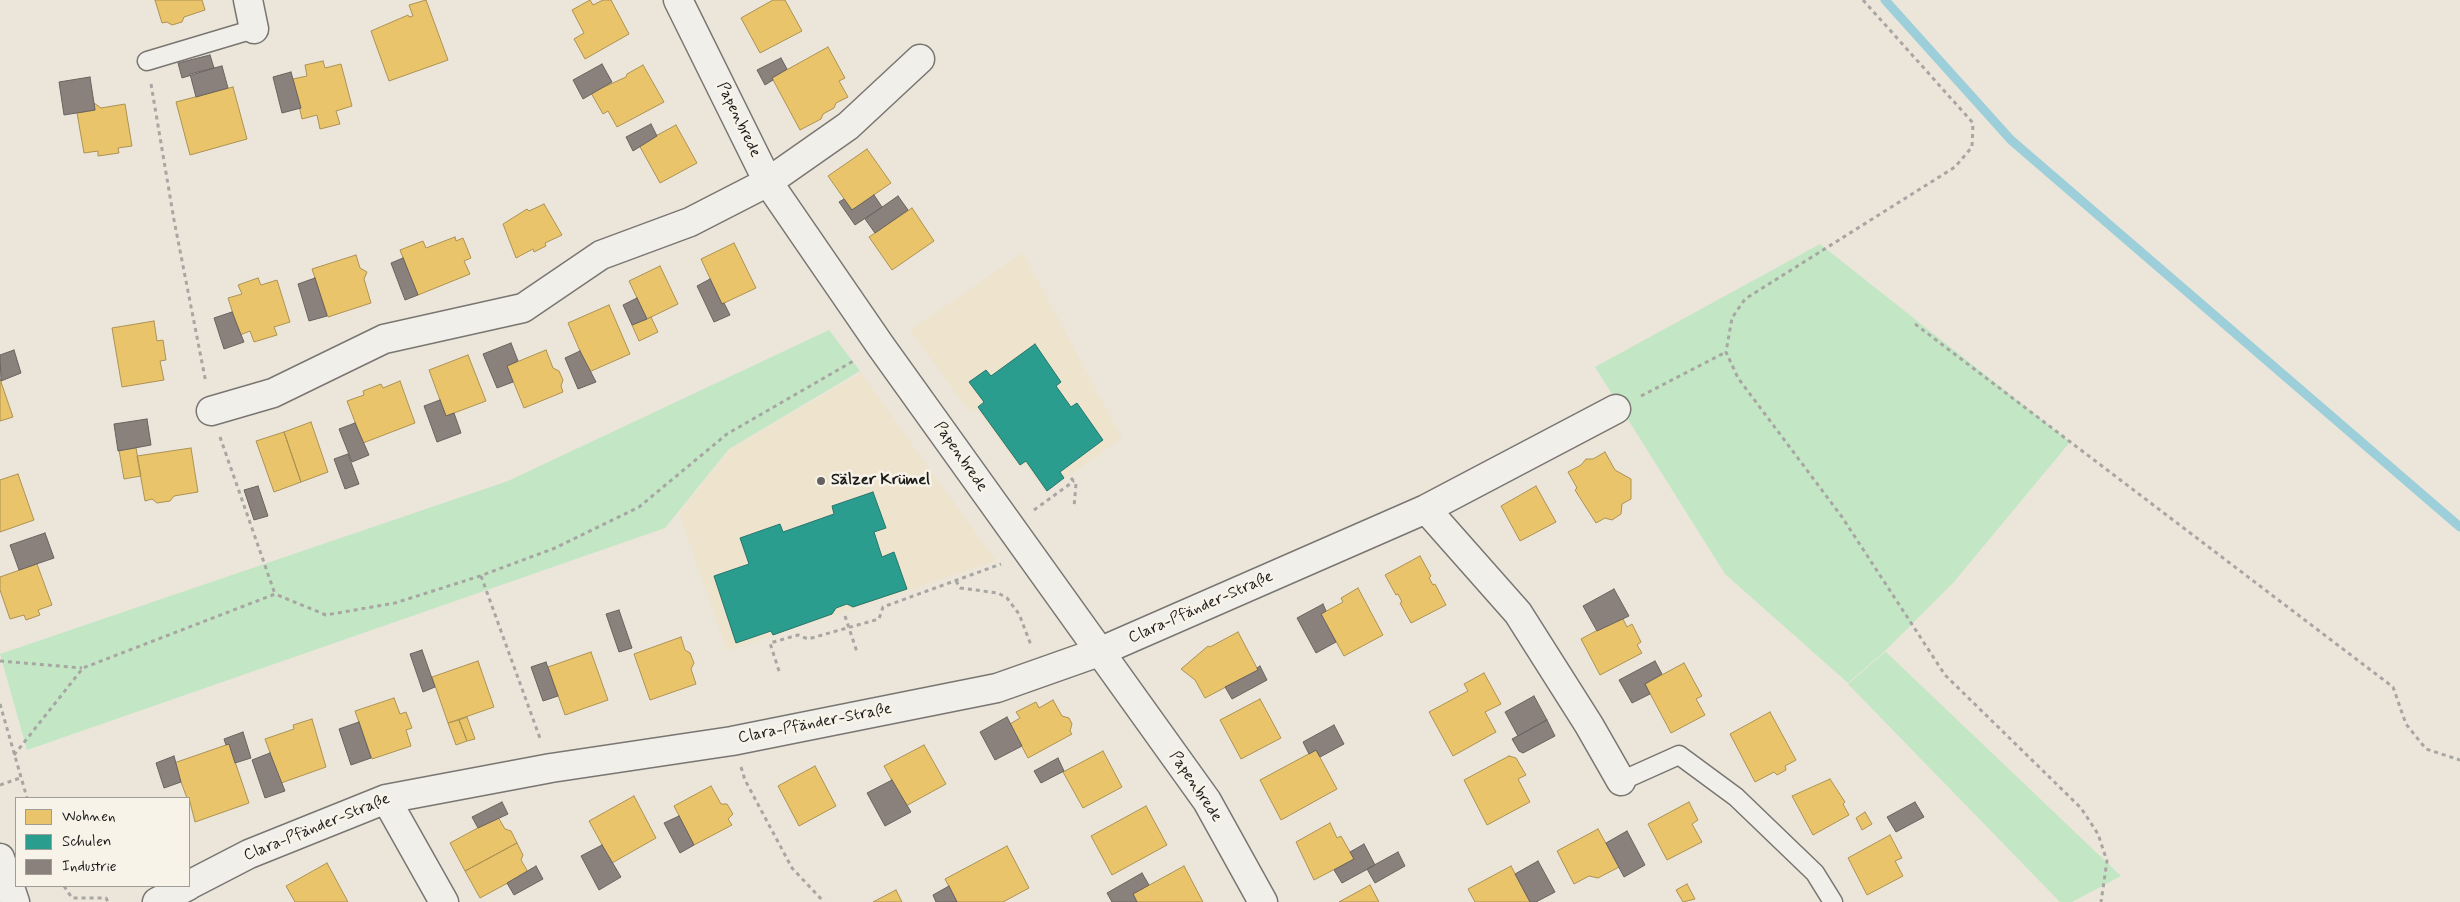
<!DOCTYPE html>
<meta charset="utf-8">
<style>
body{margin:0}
#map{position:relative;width:2460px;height:902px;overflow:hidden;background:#ebe5da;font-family:Mynerve,sans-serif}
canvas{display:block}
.legend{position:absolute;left:15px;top:797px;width:175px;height:90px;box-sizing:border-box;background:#f7f3e8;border:1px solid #9f9d96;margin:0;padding:6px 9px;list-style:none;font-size:15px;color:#1c1c1c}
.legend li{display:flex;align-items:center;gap:10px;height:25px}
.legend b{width:25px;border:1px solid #9f9d96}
</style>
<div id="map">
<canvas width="2460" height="902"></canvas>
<ul class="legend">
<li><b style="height:14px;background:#e9c46a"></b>Wohnen</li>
<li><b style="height:14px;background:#2a9d8f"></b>Schulen</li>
<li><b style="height:14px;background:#8a817c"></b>Industrie</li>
</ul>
</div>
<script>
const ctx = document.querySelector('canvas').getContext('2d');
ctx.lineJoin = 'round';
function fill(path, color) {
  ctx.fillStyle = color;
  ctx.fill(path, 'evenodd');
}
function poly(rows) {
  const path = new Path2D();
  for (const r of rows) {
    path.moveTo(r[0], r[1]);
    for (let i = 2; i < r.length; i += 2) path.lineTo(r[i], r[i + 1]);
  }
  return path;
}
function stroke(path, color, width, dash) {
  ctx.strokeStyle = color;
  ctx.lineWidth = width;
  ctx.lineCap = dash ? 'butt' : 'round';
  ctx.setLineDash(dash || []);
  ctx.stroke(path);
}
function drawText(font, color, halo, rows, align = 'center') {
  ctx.font = font + ' Mynerve,sans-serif';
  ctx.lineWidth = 5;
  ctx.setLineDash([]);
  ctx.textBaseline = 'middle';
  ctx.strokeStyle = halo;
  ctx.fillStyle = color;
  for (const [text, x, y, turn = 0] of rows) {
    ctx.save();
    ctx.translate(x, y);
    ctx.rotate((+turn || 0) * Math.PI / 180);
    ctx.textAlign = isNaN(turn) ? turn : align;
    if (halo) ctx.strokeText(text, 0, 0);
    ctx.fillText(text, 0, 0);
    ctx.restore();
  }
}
const built = poly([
 [1023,253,1122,438,1046,492,1026,465,1020,468,976,408,970,413,910,330],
 [861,373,996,561,727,651,679,513,730,449]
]);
const green = poly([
 [1820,244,2070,442,1953,583,1886,650,1848,683,1725,574,1595,367],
 [829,330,860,371,729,449,665,528,27,750,0,654,508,481],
 [1885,652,1886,652,2121,876,2072,902,2060,902,1848,684]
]);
const homes = poly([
 [155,0,202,0,205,10,184,17,182,22,172,25,167,22,162,23,155,0],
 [426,0,448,60,389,81,371,31,408,15,409,17,413,16,409,5,426,0],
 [590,0,593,5,603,0,611,0,629,34,585,59,574,39,584,33,572,10,590,0],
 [773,0,785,0,802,31,760,53,741,18,773,0],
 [828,47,845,78,839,81,848,97,836,103,834,108,823,114,821,119,800,130,772,78,828,47],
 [323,61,325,68,341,64,352,106,336,111,340,124,320,129,317,115,302,119,293,79,307,76,305,65,323,61],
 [643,65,664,102,617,127,608,111,603,114,591,93,626,77,627,74,643,65],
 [233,87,247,139,190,155,176,102,233,87],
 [94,103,101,108,125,104,132,146,118,148,119,153,98,156,98,151,84,153,77,113,95,110,94,103],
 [676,125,697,163,660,183,639,145,676,125],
 [867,149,891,183,852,210,828,176,867,149],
 [544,204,562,235,545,243,546,246,534,252,533,249,516,258,503,224,527,209,529,211,544,204],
 [912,208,934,241,892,270,869,237,912,208],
 [455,237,456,241,463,238,471,258,464,261,470,274,418,295,400,250,423,241,426,248,455,237],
 [734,243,756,288,722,304,701,259,734,243],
 [356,255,360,268,367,272,364,279,371,303,328,317,312,269,356,255],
 [660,266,678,304,647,319,629,281,660,266],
 [258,278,261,285,277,280,290,322,274,327,277,335,254,342,250,331,240,335,228,298,242,294,238,285,258,278],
 [609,305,630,354,589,372,568,323,609,305],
 [651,317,658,332,639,341,632,325,651,317],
 [154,321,157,341,163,340,166,360,160,361,164,380,122,387,112,328,154,321],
 [546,350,553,368,559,371,563,380,561,386,563,392,524,408,507,366,546,350],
 [468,355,486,401,446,416,429,370,468,355],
 [0,379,13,417,0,421,0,379],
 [400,381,415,423,363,443,347,401,364,395,363,391,381,384,383,388,400,381],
 [311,422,328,472,301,482,284,432,311,422],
 [284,432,301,482,274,492,256,441,284,432],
 [136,448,141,476,124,479,119,450,136,448],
 [191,448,198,492,174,496,170,501,157,503,152,499,145,501,137,456,191,448],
 [1605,452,1615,470,1631,479,1631,499,1622,504,1621,514,1612,520,1605,518,1596,523,1575,490,1577,488,1568,472,1581,465,1586,459,1593,459,1605,452],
 [18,474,34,520,0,532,0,480,18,474],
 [1536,486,1556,522,1520,541,1501,506,1536,486],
 [1420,556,1431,576,1429,578,1433,585,1435,584,1446,605,1411,623,1400,603,1402,602,1398,594,1396,595,1385,575,1420,556],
 [37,564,52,605,38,610,40,615,26,620,24,615,10,619,0,590,0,577,37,564],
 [1358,588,1383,635,1344,656,1321,614,1343,602,1341,598,1358,588],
 [1622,617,1627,627,1632,624,1641,642,1637,645,1642,653,1600,675,1581,639,1622,617],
 [1238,632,1258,670,1205,698,1195,680,1181,669,1208,646,1210,647,1238,632],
 [681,637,685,650,690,653,694,663,691,669,696,684,650,700,634,654,681,637],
 [591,652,608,700,565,715,548,667,591,652],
 [478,661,494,707,448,723,432,677,478,661],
 [1684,663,1702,696,1696,699,1705,715,1671,733,1645,684,1684,663],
 [1484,673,1501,704,1485,712,1496,732,1453,756,1429,712,1468,691,1464,684,1484,673],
 [394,698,400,714,406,712,412,728,406,730,411,746,372,759,355,711,394,698],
 [1260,699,1281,738,1241,759,1220,720,1260,699],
 [1053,700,1062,716,1069,718,1072,724,1070,731,1072,734,1028,758,1010,724,1020,718,1016,712,1036,702,1039,708,1053,700],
 [1770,712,1796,760,1785,766,1786,770,1777,775,1774,772,1755,782,1730,734,1770,712],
 [467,717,475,739,467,741,459,720,467,717],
 [312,719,326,767,281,783,265,739,294,729,293,725,312,719],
 [459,720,467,741,456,745,448,723,459,720],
 [229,744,249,803,195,822,189,798,187,798,174,763,229,744],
 [924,745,946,784,906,806,884,766,924,745],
 [1316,750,1337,789,1281,820,1260,780,1316,750],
 [1103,751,1122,787,1083,808,1063,772,1103,751],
 [1509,756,1516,758,1526,775,1518,779,1530,802,1487,825,1464,780,1509,756],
 [815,766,836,806,799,826,778,786,815,766],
 [1830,779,1845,802,1843,804,1849,815,1813,835,1792,796,1830,779],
 [711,786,721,804,727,804,733,814,728,819,732,825,694,845,674,806,711,786],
 [634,796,656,838,612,863,589,821,634,796],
 [1689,802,1698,820,1692,824,1702,842,1667,860,1648,824,1689,802],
 [1146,806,1167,845,1112,875,1091,836,1146,806],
 [1865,812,1872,824,1862,830,1856,818,1865,812],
 [498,817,505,829,511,831,517,843,465,871,450,843,498,817],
 [1330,823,1337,838,1341,836,1354,859,1314,880,1296,842,1330,823],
 [1598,829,1619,867,1598,878,1589,876,1574,884,1557,851,1598,829],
 [1890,835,1902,858,1895,861,1903,876,1867,895,1848,858,1890,835],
 [517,843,523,855,521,860,528,872,480,898,465,871,517,843],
 [1007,846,1029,888,1003,902,957,902,945,879,1007,846],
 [327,863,348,902,295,902,286,886,327,863],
 [1184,866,1203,902,1137,902,1133,894,1184,866],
 [1511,866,1530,902,1475,902,1468,889,1511,866],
 [1687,884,1695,899,1683,902,1676,890,1687,884],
 [1370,885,1379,902,1339,902,1370,885],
 [896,890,902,902,873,902,896,890]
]);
const schools = poly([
 [1035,344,1061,382,1056,386,1071,407,1077,403,1103,440,1060,472,1064,478,1047,491,1026,461,1020,465,978,407,984,402,969,382,986,370,991,376,1035,344],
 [873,492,886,528,874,532,882,557,894,552,907,589,853,607,847,604,836,608,832,614,773,635,771,631,736,643,714,576,749,564,740,538,780,524,783,532,834,514,832,506,873,492]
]);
const industry = poly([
 [210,55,214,68,182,78,178,63,210,55],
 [781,58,787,69,772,78,773,80,765,85,757,70,781,58],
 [602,64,612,82,583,99,573,80,602,64],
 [222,66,228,88,196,97,190,74,222,66],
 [291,72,301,108,282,113,273,77,291,72],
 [90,77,95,110,64,115,59,82,90,77],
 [651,124,657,136,633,151,626,137,651,124],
 [874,195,882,207,855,225,839,202,844,199,852,210,874,195],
 [898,196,908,210,875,233,865,219,898,196],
 [403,258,418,295,405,300,391,263,403,258],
 [315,278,327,316,309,321,298,284,315,278],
 [710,279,722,304,724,303,730,315,714,322,697,286,710,279],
 [637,298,647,319,632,325,623,305,637,298],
 [232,312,244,342,224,349,214,318,232,312],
 [511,343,518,361,507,366,513,382,497,388,483,354,511,343],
 [14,350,21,373,1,381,0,355,14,350],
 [580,351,596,382,578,389,565,358,580,351],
 [440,400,446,416,454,413,461,433,437,442,424,406,440,400],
 [147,419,151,445,118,451,114,424,147,419],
 [355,423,369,455,352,462,339,429,355,423],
 [348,454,359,484,345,489,334,459,348,454],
 [258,486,268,516,254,520,244,490,258,486],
 [45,533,54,558,19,570,10,545,45,533],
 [1614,589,1629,616,1597,631,1583,606,1614,589],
 [1323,604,1326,611,1321,614,1336,642,1316,653,1297,618,1323,604],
 [619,610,632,648,619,652,606,614,619,610],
 [422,650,435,687,423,692,410,654,422,650],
 [1655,661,1662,674,1645,684,1650,694,1632,703,1619,680,1655,661],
 [546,662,558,696,543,701,531,667,546,662],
 [1260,666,1267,680,1232,699,1225,687,1258,670,1257,668,1260,666],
 [1534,696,1547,720,1518,736,1505,712,1534,696],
 [1007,717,1022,746,995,760,980,732,1007,717],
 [1547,720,1555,736,1523,753,1519,751,1512,739,1547,720],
 [359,722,371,758,351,765,339,729,359,722],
 [1334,725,1344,744,1320,757,1316,750,1309,754,1303,742,1334,725],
 [243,732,251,758,235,763,229,744,226,745,224,739,243,732],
 [270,753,285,791,265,798,252,760,270,753],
 [174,756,181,782,164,788,156,763,174,756],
 [1058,758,1064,771,1041,783,1034,771,1058,758],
 [892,780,911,812,885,826,867,793,892,780],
 [502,802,508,814,478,828,472,817,502,802],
 [1915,802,1924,817,1896,832,1887,817,1915,802],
 [679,816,694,845,680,853,664,823,679,816],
 [1627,831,1645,865,1624,877,1606,843,1627,831],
 [1364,844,1375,865,1342,883,1334,870,1354,859,1350,852,1364,844],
 [602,845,621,877,599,890,581,856,602,845],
 [1398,852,1405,866,1375,883,1367,869,1398,852],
 [1538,861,1555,892,1536,902,1530,902,1515,874,1538,861],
 [536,866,543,879,514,895,507,883,536,866],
 [1142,873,1149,885,1133,894,1137,902,1112,902,1107,893,1142,873],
 [949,886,957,902,936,902,933,895,949,886]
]);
const stream = poly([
 [1885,0,2011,140,2460,527]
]);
const path = poly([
 [1863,0,1973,123,1972,147,1955,167,1745,299,1732,318,1726,352,1738,378,1842,517,1945,675,2081,808,2098,834,2107,861,2101,902],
 [151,84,174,220,206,383],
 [1915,324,2393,687,2406,724,2426,749,2460,760],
 [1641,396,1726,352],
 [220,437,275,594],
 [1071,478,1076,484,1074,507],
 [1034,510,1074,481],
 [481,576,541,741],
 [956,581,960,588,998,593,1007,598,1019,614,1031,645],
 [845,616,857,652],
 [0,661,82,668],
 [779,671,770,643,798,635,808,639,879,619,883,607,1001,564],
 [0,704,27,798],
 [14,755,83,668,275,594,326,615,395,603,480,576,555,548,639,507,727,434,855,360],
 [741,767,745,780,792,868,824,902],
 [0,785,20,778],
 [64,886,72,898,106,898,108,902]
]);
const service = poly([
 [147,61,254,29],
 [1621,781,1679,755,1736,797,1815,873,1833,902]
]);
const minor = poly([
 [248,0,254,29],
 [678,0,768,182,880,345,1207,801,1263,902],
 [211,411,273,393,384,339,523,308,601,255,690,222,768,182,848,126,920,59],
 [1426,509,1518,613,1589,725,1621,781],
 [386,799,444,902],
 [189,885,249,854,386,799,551,768,732,741,997,688,1099,652,1426,509,1616,409],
 [157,902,188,886]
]);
const secondary = poly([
 [0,858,15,902]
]);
const markers = [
 [821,481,5,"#64625e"]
];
const streetNames = [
 ["Papenbrede",738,120,64],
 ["Papenbrede",960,457,55],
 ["Clara-Pfänder-Straße",1201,608,-24],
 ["Clara-Pfänder-Straße",815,724,-11],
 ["Papenbrede",1195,787,56],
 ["Clara-Pfänder-Straße",317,828,-22]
];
const poiNames = [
 ["Sälzer Krümel",831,481]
];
fill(built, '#eee3cd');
fill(green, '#c3e7c5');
fill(homes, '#e9c46a');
stroke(homes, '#ac9253', 1);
fill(schools, '#2a9d8f');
stroke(schools, '#26766c', 1);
fill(industry, '#8a817c');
stroke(industry, '#69635f', 1);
stroke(stream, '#9ccfda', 9);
stroke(service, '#797672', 21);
stroke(minor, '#797672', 31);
stroke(secondary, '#797672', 31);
stroke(path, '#a8a6a3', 3, [4, 4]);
stroke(service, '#f1efea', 18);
stroke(minor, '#f1efea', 28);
stroke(secondary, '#f1efea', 28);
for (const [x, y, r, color] of markers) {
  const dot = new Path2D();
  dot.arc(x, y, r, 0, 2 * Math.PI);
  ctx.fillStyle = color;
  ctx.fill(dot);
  stroke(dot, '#f7f3e8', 2);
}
drawText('16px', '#1c1c1c', '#f7f3e8', streetNames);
drawText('bold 16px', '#1c1c1c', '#f7f3e8', poiNames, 'left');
</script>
